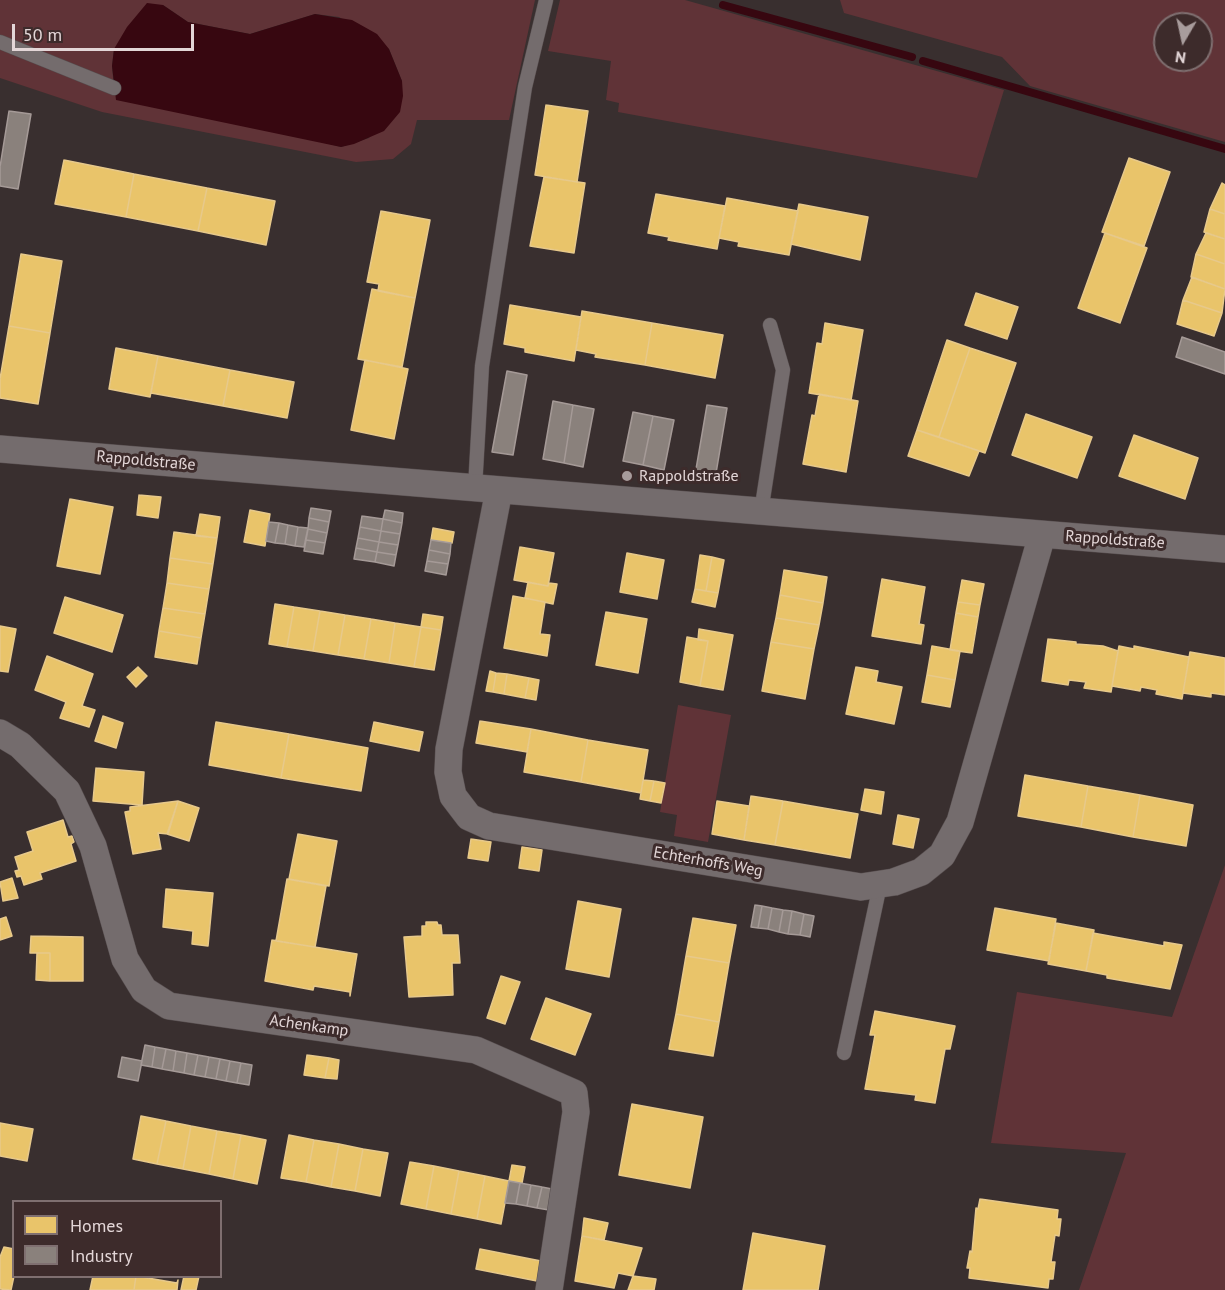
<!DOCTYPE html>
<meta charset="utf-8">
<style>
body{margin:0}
#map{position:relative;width:1225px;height:1290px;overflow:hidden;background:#392f2f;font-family:"PT Sans",sans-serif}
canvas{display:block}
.legend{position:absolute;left:12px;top:1200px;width:210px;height:78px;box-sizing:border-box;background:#3d2b2b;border:2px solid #7f6f70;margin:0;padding:8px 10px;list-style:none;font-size:18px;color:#e3d6d7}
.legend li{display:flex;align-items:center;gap:12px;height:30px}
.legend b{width:30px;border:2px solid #7f6f70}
.north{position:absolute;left:1153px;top:12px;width:60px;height:60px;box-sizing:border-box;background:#3d2b2b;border:2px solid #7f6f70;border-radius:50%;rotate:189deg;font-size:16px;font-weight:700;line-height:24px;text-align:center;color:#e3d6d7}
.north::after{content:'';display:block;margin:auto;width:21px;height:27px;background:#a89c9c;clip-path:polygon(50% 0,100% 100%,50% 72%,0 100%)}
.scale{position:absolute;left:12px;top:24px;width:182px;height:27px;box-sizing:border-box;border:3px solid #e3d6d7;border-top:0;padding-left:8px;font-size:18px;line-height:21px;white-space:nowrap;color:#e3d6d7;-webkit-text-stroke:4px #3d2b2b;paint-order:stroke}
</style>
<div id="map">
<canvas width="1225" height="1290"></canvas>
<ul class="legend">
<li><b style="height:16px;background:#e9c46a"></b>Homes</li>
<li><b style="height:16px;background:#8a817c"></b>Industry</li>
</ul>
<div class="north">N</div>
<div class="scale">50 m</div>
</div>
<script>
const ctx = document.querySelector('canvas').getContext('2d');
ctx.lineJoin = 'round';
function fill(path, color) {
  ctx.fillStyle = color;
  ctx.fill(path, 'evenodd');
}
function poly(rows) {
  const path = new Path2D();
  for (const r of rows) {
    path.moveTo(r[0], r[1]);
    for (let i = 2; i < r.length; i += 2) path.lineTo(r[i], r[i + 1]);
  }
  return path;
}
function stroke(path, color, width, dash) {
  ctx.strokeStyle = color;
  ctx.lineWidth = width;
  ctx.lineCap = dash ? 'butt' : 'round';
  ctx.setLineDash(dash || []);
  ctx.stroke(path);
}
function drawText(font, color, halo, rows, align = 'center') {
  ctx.font = font + ' "PT Sans",sans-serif';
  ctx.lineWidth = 6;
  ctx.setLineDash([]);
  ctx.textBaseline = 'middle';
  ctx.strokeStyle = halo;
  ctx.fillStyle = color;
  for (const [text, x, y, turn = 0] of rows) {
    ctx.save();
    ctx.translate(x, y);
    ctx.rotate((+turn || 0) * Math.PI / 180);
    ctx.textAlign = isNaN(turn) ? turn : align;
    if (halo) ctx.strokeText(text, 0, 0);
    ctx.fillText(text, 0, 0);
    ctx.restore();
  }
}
const green = poly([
 [0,0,535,0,509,120,417,120,411,144,393,159,356,162,102,112,0,78],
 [163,5,188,22,250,34,315,14,339,17,389,49,402,81,369,138,341,147,114,88,112,66,114,49],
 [560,0,685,0,1004,90,977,178,618,112,619,103,606,100,611,61,548,51],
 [840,0,1225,0,1225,142,1030,86,1002,57,844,13],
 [1165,24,1201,24,1201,60,1165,60],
 [678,705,731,715,708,842,674,836,677,815,660,812],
 [1225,865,1225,1290,1079,1290,1126,1153,991,1143,1017,992,1172,1017]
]);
const water = poly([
 [147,3,163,5,188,22,250,34,315,14,352,20,377,34,389,49,402,81,403,96,400,112,384,131,354,144,341,147,116,100,112,66,114,49,127,27]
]);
const homes = poly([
 [546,105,588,111,577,182,535,175,546,105],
 [1129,158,1170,172,1144,246,1102,232,1129,158],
 [64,160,134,174,126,217,55,204,64,160],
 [134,174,207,188,198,231,126,217,134,174],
 [544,177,585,183,574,253,530,246,544,177],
 [1222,183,1225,185,1225,214,1210,209,1222,183],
 [207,188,275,201,266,245,198,231,207,188],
 [656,194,725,206,717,249,668,240,669,237,648,233,656,194],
 [727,198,798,211,789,255,738,246,739,242,719,238,727,198],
 [799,204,868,217,860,260,791,244,799,204],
 [1210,209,1225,214,1225,239,1204,232,1210,209],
 [381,211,430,220,415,298,378,291,379,284,367,282,381,211],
 [1105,233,1147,248,1120,323,1078,308,1105,233],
 [1206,233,1225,239,1225,264,1196,254,1206,233],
 [21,254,62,261,50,333,9,326,21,254],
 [1196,254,1225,264,1225,289,1191,277,1196,254],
 [1192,277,1225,289,1222,313,1183,300,1192,277],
 [372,289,415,298,402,367,358,359,372,289],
 [976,293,1018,307,1007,339,965,325,976,293],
 [1183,300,1222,313,1214,336,1177,324,1183,300],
 [510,305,581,317,574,361,525,352,525,348,504,344,510,305],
 [582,311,652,323,645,365,595,357,596,354,576,350,582,311],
 [652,323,723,335,715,378,645,365,652,323],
 [825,323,863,330,851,400,809,393,817,343,822,344,825,323],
 [9,326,50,333,38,404,0,398,0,379,9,326],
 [947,340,970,348,939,437,917,430,947,340],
 [116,348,158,356,150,397,109,389,116,348],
 [970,348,1016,363,985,453,939,437,970,348],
 [158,356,230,370,223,406,151,393,158,356],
 [365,360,408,369,394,439,351,430,365,360],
 [230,370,294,382,287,418,223,406,230,370],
 [819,394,858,401,846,472,803,464,812,415,815,416,819,394],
 [1026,414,1092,437,1077,478,1012,455,1026,414],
 [917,430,979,451,969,476,908,456,917,430],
 [1134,435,1198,458,1185,499,1119,476,1134,435],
 [139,495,161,497,158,518,137,515,139,495],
 [70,499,113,507,100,574,57,566,70,499],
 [250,510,270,514,265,546,244,542,250,510],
 [200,514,220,517,217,538,196,536,200,514],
 [433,528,454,532,452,543,431,540,433,528],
 [174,532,217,538,213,564,170,558,174,532],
 [520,547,554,553,548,586,514,580,520,547],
 [627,553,664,560,657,599,620,592,627,553],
 [700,555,712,557,706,591,695,589,700,555],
 [712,557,724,560,718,593,706,591,712,557],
 [170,558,213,564,209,589,167,583,170,558],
 [784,570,827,577,823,603,780,595,784,570],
 [882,579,925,587,919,624,924,625,921,644,872,636,882,579],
 [962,580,984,584,980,605,958,602,962,580],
 [528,582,548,586,549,583,557,584,553,604,525,598,528,582],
 [167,583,209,589,205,614,163,608,167,583],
 [695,589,718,593,715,607,692,602,695,589],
 [780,595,823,603,819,625,776,618,780,595],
 [513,596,545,602,540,634,550,635,547,656,504,648,513,596],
 [65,597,123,615,112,652,54,633,65,597],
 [958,602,980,605,978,617,956,613,958,602],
 [275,604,294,607,287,647,269,644,275,604],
 [294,607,320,611,313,651,287,647,294,607],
 [163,608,205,614,201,638,159,631,163,608],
 [320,611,345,615,338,655,313,651,320,611],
 [606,612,647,619,638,673,596,665,606,612],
 [956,613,978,617,972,653,950,650,956,613],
 [423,614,443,617,441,630,421,627,423,614],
 [345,615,371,619,364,659,338,655,345,615],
 [776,618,819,625,814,649,771,642,776,618],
 [371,619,395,623,389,663,364,659,371,619],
 [395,623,421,627,414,667,389,663,395,623],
 [0,626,16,629,8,672,0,671,0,626],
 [421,627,441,630,434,670,414,667,421,627],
 [699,629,733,635,723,690,700,686,708,641,698,640,699,629],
 [159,631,201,638,197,664,155,657,159,631],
 [687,637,708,641,700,686,680,682,687,637],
 [1048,639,1076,642,1076,644,1103,646,1118,651,1111,692,1084,688,1086,682,1069,680,1068,685,1042,681,1048,639],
 [771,642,814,649,805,699,762,691,771,642],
 [932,646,960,651,955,680,927,675,932,646],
 [1119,646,1134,649,1134,646,1189,657,1182,699,1156,694,1157,690,1141,687,1140,691,1112,686,1119,646],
 [1190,652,1225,658,1225,695,1211,693,1211,697,1183,693,1190,652],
 [47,656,93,674,82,706,95,710,89,727,60,718,66,702,35,690,47,656],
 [138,667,147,676,136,687,127,677,138,667],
 [856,667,878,671,876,682,902,687,894,724,846,714,856,667],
 [490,671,496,673,493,692,486,691,490,671],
 [496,673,507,674,504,694,493,692,496,673],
 [507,674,529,678,525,698,504,694,507,674],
 [927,675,955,680,950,707,922,702,927,675],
 [529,678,539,680,536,700,525,698,529,678],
 [103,716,123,723,116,748,95,741,103,716],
 [480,721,531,729,527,752,476,743,480,721],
 [216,722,289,734,281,778,209,765,216,722],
 [374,722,423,732,419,751,370,741,374,722],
 [531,729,588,740,581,782,524,772,531,729],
 [289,734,368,748,361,791,281,778,289,734],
 [588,740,648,750,641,793,581,782,588,740],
 [96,768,144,772,142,805,93,801,96,768],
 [1025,775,1088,786,1081,827,1018,816,1025,775],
 [643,780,654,781,650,801,640,799,643,780],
 [654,781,665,783,661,803,650,801,654,781],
 [1088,786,1140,795,1133,837,1081,827,1088,786],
 [865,789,884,792,881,814,861,810,865,789],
 [1140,795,1193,805,1186,846,1133,837,1140,795],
 [751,796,783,801,775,845,744,840,751,796],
 [178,801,168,834,158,833,161,849,133,854,125,812,130,811,130,807,178,801],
 [178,801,199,808,189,841,167,834,178,801],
 [717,801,749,806,744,840,712,834,717,801],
 [783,801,858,814,850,858,775,845,783,801],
 [898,815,919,819,913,848,893,844,898,815],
 [63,820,68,837,72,836,74,842,71,844,76,861,40,873,42,879,24,885,21,876,17,877,15,871,19,870,15,857,33,851,27,832,63,820],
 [298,834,337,841,329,886,289,879,298,834],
 [471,839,491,842,488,861,468,858,471,839],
 [522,847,542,850,539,871,519,868,522,847],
 [12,878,18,898,3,901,0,882,12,878],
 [287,879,326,886,315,947,276,941,287,879],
 [166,889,213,893,208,946,192,944,193,931,163,927,166,889],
 [578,901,621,909,609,977,566,969,578,901],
 [995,908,1056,919,1049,961,987,950,995,908],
 [6,917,12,936,0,940,0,919,6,917],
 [693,918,736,925,729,963,686,956,693,918],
 [426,922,437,922,438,925,441,925,442,935,458,935,460,963,452,963,453,995,409,997,404,937,422,936,422,926,426,926,426,922],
 [1056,923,1094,930,1086,971,1048,964,1056,923],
 [1093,933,1164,946,1164,942,1182,945,1170,989,1107,978,1107,975,1086,971,1093,933],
 [31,936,83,937,83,981,50,981,50,953,30,953,31,936],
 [272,940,357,954,350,996,350,992,314,986,313,990,265,981,272,940],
 [37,953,50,953,50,981,36,980,37,953],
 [686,956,729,963,719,1022,676,1014,686,956],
 [501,976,520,982,505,1024,487,1018,501,976],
 [546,998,591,1014,575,1055,531,1039,546,998],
 [875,1011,955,1026,950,1049,945,1049,935,1103,915,1100,916,1095,865,1089,875,1035,870,1035,875,1011],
 [676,1014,719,1022,713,1056,669,1049,676,1014],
 [307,1055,329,1058,325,1078,304,1075,307,1055],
 [329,1058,339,1060,337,1079,325,1078,329,1058],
 [632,1104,703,1117,690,1188,619,1175,632,1104],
 [141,1116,166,1121,157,1164,133,1159,141,1116],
 [166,1121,191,1126,183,1169,157,1164,166,1121],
 [0,1123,33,1129,27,1161,0,1156,0,1123],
 [191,1126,217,1131,209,1174,183,1169,191,1126],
 [217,1131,241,1135,233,1179,209,1174,217,1131],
 [241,1135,266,1140,257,1184,233,1179,241,1135],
 [289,1135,314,1140,306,1182,281,1178,289,1135],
 [314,1140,339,1144,331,1187,306,1182,314,1140],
 [339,1144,363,1149,355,1191,331,1187,339,1144],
 [363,1149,388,1153,380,1196,355,1191,363,1149],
 [410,1162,434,1166,426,1209,401,1204,410,1162],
 [512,1165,525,1167,522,1183,509,1181,512,1165],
 [434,1166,459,1171,451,1214,426,1209,434,1166],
 [459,1171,485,1176,477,1219,451,1214,459,1171],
 [485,1176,509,1181,501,1224,477,1219,485,1176],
 [980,1199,1058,1210,1057,1219,1061,1219,1059,1236,1055,1235,1051,1262,1055,1262,1053,1279,1049,1279,1048,1288,969,1278,970,1268,967,1268,970,1251,972,1252,976,1208,978,1209,980,1199],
 [584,1218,608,1223,604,1240,582,1236,584,1218],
 [753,1233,825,1246,818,1290,743,1290,753,1233],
 [582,1236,642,1248,633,1276,618,1273,614,1288,575,1281,582,1236],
 [4,1247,14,1249,14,1276,11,1290,0,1289,0,1257,4,1247],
 [480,1249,541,1261,537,1281,476,1269,480,1249],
 [93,1276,136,1276,134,1290,90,1290,93,1276],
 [136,1276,177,1283,178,1280,177,1290,134,1290,136,1276],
 [184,1276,199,1276,196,1290,181,1290,184,1276],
 [633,1276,656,1279,654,1290,628,1290,633,1276]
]);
const industry = poly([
 [9,111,31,114,18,189,0,186,0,167,9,111],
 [1182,337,1225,352,1225,374,1176,357,1182,337],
 [507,371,527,375,513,455,492,452,507,371],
 [553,401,573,405,564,463,543,459,553,401],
 [573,405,594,409,583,467,564,463,573,405],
 [707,405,727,408,715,479,695,475,707,405],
 [633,412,653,416,643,465,623,461,633,412],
 [653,416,674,420,664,470,643,465,653,416],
 [311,508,331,511,329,522,309,518,311,508],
 [385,510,403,513,402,523,383,519,385,510],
 [362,516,383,519,381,531,360,527,362,516],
 [309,518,329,522,327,533,308,529,309,518],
 [383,519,402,523,400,534,381,531,383,519],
 [269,522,279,523,275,543,266,541,269,522],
 [279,523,288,525,285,544,275,543,279,523],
 [288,525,298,527,295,546,285,544,288,525],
 [298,527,308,528,304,547,295,546,298,527],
 [360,527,381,531,379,542,358,538,360,527],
 [308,529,327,533,325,543,306,540,308,529],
 [381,531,400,534,398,545,379,542,381,531],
 [358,538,379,542,377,552,356,548,358,538],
 [306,540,325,543,323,554,304,551,306,540],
 [431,540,451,543,450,554,429,550,431,540],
 [379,542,398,545,396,555,377,552,379,542],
 [356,548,377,552,375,562,354,559,356,548],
 [429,550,450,554,448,564,427,561,429,550],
 [377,552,396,555,394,566,375,562,377,552],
 [427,561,448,564,446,575,425,571,427,561],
 [755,905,762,906,758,928,751,927,755,905],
 [762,906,772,908,768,929,758,928,762,906],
 [772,908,783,910,779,932,768,929,772,908],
 [783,910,792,911,788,934,779,932,783,910],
 [792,911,804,914,800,935,788,934,792,911],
 [804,914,814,916,810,937,800,935,804,914],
 [145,1045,155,1047,152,1067,141,1065,145,1045],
 [155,1047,166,1049,162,1069,152,1067,155,1047],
 [166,1049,176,1051,173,1071,162,1069,166,1049],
 [176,1051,187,1053,184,1073,173,1071,176,1051],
 [187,1053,198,1055,194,1075,184,1073,187,1053],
 [198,1055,209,1057,205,1077,194,1075,198,1055],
 [122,1057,142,1061,138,1081,118,1077,122,1057],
 [209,1057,220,1059,216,1079,205,1077,209,1057],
 [220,1059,230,1061,226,1081,216,1079,220,1059],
 [230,1061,241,1063,237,1083,226,1081,230,1061],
 [241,1063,252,1065,249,1085,237,1083,241,1063],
 [509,1181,520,1183,516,1204,505,1203,509,1181],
 [520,1183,531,1185,527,1206,516,1204,520,1183],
 [531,1185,542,1187,537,1208,527,1206,531,1185],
 [542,1187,552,1189,549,1210,537,1208,542,1187]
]);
const stream = poly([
 [723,5,912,57],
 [923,61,1225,149]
]);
const lane = poly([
 [0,42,114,88],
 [475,488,482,366,525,87,546,0],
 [761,512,783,370,770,325],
 [844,1053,880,885]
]);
const street = poly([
 [0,449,1225,549],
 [499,490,449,749,448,772,453,796,469,817,489,826,861,887,894,882,921,872,942,855,960,822,1042,535],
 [0,733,20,745,67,791,93,846,125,959,144,990,169,1006,476,1050,574,1093,576,1112,549,1290]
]);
const markers = [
 [627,476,6,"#a89c9c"]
];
const streetNames = [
 ["Rappoldstraße",146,461,5],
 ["Rappoldstraße",1115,540,4],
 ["Echterhoffs Weg",708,862,10],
 ["Achenkamp",309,1026,8]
];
const poiNames = [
 ["Rappoldstraße",639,476]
];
fill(green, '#603337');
fill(water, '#370710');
fill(homes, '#e9c46a');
stroke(homes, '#e7c98b', 1.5);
fill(industry, '#8a817c');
stroke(industry, '#a59a97', 1.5);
stroke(stream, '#370710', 8);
stroke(lane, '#564d4e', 15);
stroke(street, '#564d4e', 28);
stroke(lane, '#746c6d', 14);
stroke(street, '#746c6d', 27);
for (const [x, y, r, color] of markers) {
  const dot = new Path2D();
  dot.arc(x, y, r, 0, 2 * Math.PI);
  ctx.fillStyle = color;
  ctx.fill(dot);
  stroke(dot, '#3d2b2b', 2);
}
drawText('16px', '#e3d6d7', '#3d2b2b', streetNames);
drawText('16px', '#e3d6d7', '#3d2b2b', poiNames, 'left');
</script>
